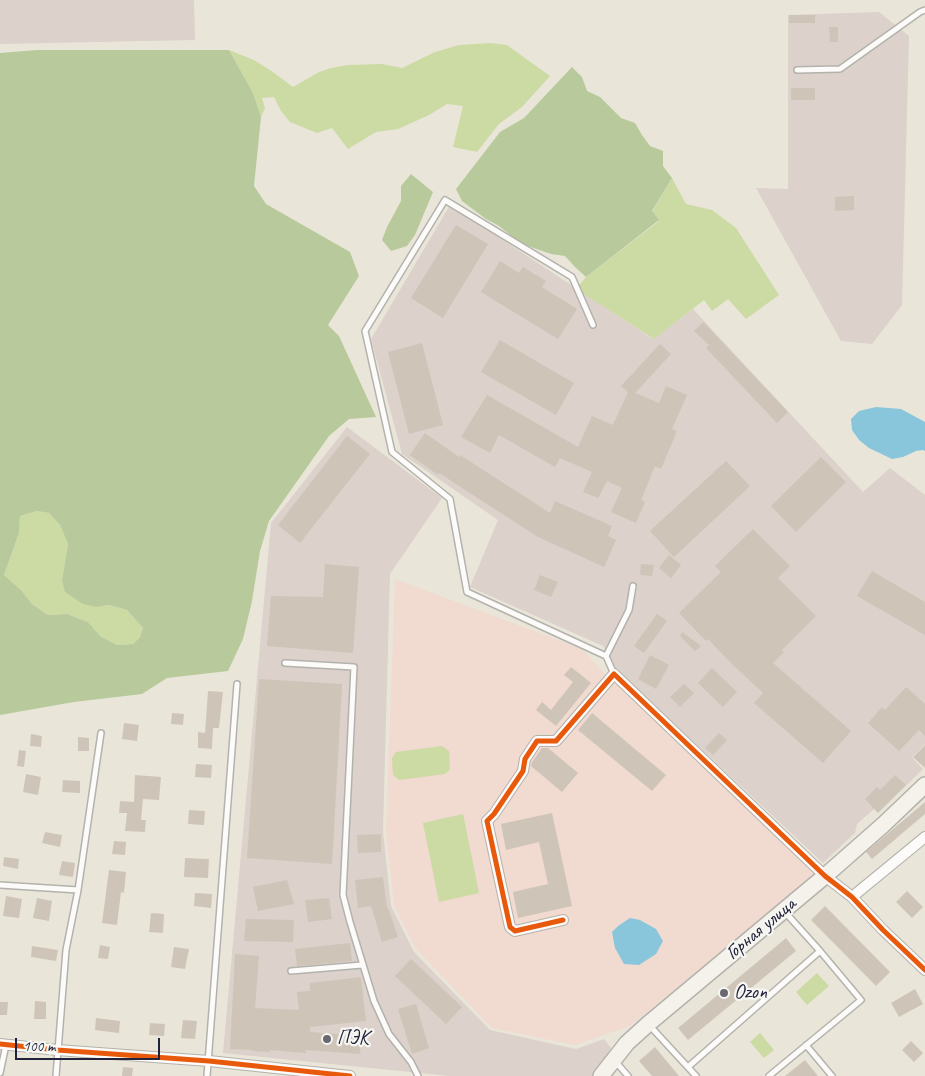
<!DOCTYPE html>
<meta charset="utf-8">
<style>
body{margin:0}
#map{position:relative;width:925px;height:1076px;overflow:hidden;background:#e9e6d9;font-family:Caveat,sans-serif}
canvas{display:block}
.scale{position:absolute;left:15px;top:1038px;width:145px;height:22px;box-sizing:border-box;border:2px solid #22223b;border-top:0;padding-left:6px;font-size:15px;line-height:18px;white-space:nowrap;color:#22223b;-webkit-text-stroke:4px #f6f6f2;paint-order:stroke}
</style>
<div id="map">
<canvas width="925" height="1076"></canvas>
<div class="scale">100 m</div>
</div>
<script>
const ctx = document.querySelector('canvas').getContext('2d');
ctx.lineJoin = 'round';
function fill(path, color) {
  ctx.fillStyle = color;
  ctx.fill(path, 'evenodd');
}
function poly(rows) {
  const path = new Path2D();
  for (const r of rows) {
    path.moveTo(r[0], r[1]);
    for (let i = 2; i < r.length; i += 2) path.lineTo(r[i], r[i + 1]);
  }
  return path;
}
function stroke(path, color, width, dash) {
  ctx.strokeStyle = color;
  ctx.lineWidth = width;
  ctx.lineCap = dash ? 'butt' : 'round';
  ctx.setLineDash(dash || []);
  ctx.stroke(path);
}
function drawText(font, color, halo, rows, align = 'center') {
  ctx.font = font + ' Caveat,sans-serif';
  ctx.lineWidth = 4.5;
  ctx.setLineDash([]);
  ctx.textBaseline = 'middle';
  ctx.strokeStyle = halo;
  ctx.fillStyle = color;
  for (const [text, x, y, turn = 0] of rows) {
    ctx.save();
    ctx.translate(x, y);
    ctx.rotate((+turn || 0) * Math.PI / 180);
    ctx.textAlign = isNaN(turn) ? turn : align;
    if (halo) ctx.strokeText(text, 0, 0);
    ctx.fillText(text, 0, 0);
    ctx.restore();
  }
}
const built = poly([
 [395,579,582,649,605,674,816,875,630,1026,575,1045,492,1028,416,949,394,905,386,831]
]);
const industrial = poly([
 [0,0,194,0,195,40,0,44],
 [879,12,909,36,902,305,872,344,841,341,756,188,788,189,788,15],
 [450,205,653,339,693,309,863,492,890,468,925,495,925,744,912,757,923,769,878,813,874,809,857,824,855,833,823,863,616,669,603,646,470,587,498,520,402,454,371,339],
 [347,427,442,498,390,574,383,831,391,906,414,952,490,1030,576,1049,604,1039,611,1048,594,1076,449,1076,223,1053,271,523]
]);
const green = poly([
 [490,43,507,45,550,76,522,107,499,124,477,152,453,147,463,106,447,104,429,115,398,129,376,132,348,149,332,128,317,133,290,122,281,111,274,97,262,98,265,108,261,117,253,93,229,50,254,60,270,70,293,87,319,72,331,68,348,65,382,64,402,68,435,52,459,45],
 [672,178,686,204,712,210,736,228,779,295,746,319,728,299,712,311,704,300,654,339,576,289,586,277,659,221,652,212],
 [37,511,49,513,60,525,68,544,62,580,97,607,109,605,127,610,143,628,140,637,133,644,117,645,100,636,88,622,67,614,48,615,32,604,21,590,4,575,19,533,20,516],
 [442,746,449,751,450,769,445,774,399,780,393,775,392,758,396,752],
 [463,814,479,893,439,902,423,823],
 [817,973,829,986,807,1005,796,992],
 [760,1033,774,1050,764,1058,750,1042]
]);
const forest = poly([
 [37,50,229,50,253,93,261,117,254,186,266,204,350,252,359,276,328,325,339,336,376,417,349,419,329,436,269,521,260,551,252,601,243,639,228,671,167,678,142,694,74,702,0,715,0,53],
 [37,511,49,513,60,525,68,544,62,580,65,592,83,604,97,607,109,605,127,610,143,628,140,637,133,644,117,645,100,636,88,622,67,614,48,615,32,604,21,590,4,575,19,533,20,516],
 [572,67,582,77,587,91,600,97,621,118,635,123,642,135,650,146,663,151,663,166,672,178,652,211,659,220,586,277,575,267,565,256,551,254,522,244,499,226,486,219,462,201,456,189,500,132,524,118],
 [411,174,433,192,415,235,407,246,391,251,382,240,387,227,401,201,401,186]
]);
const water = poly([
 [876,407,901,409,925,422,925,451,923,450,916,451,903,457,892,459,869,448,859,440,852,430,851,419,859,411],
 [630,918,640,920,656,929,663,941,656,954,639,965,624,964,615,948,612,932,618,926]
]);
const building = poly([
 [789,15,815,15,815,23,789,23],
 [829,27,838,27,838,42,830,42],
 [791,88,815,88,815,100,791,100],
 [854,196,854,210,835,211,835,197],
 [456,225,488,244,443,318,411,298],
 [500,261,519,273,523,267,546,281,542,287,577,309,558,339,481,292],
 [703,322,788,412,777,423,706,348,709,345,694,331],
 [500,340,574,383,556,415,481,372],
 [422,343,443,425,409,434,388,352],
 [660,344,671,354,635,393,659,403,666,386,687,395,672,429,677,431,661,469,655,466,641,500,645,502,636,523,611,512,622,488,607,481,598,498,583,492,592,472,560,458,555,467,499,435,490,453,461,437,487,395,578,447,592,416,613,425,628,392,621,386],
 [425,433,459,457,460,455,550,513,555,501,612,526,608,536,616,540,604,567,538,537,439,473,438,475,410,455],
 [347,436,370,454,300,543,278,525],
 [821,457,846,482,796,532,771,506],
 [726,461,750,486,674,557,650,531],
 [753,529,790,566,778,578,816,616,782,650,784,652,773,663,851,731,823,763,754,703,763,693,732,664,708,639,706,641,679,613,721,572,715,566],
 [669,555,681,565,671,578,659,568],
 [325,564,359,567,353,653,267,646,271,596,323,597],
 [641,564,654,565,652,576,640,575],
 [872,571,925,602,925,635,857,596],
 [540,575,558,582,551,597,534,590],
 [657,614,667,621,644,653,634,646],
 [682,632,701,646,695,651,680,636],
 [650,655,669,665,656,689,638,679],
 [571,667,591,683,556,726,536,710,542,702,551,710,573,682,564,675],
 [712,668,737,692,723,707,698,683],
 [259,679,342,684,332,864,247,858],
 [684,684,694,693,680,707,670,697],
 [906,687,925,704,925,736,919,730,899,751,868,723,882,707,885,710],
 [208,691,223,692,219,728,213,728,212,749,198,748,198,732,205,733],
 [172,713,184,714,183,725,171,724],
 [592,713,666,775,652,791,578,730],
 [124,723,139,725,137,741,122,739],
 [719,733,727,740,713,755,705,748],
 [31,734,42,736,41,747,30,746],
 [78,737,89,738,89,751,78,751],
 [925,745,925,768,913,757],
 [542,748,548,748,578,773,562,792,531,766,532,762],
 [19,750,26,751,24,767,17,766],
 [196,764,212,765,211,778,195,777],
 [26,774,41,777,38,795,23,792],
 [135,775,161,777,159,800,143,799,141,820,146,820,145,832,125,831,127,813,119,813,120,801,134,802],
 [895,775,906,785,878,813,865,799,877,787,880,790],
 [63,780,80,781,80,793,62,792],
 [925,802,925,814,872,859,866,852],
 [189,810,205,811,204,825,188,824],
 [552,813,572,906,518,918,513,892,548,884,539,842,506,850,501,824],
 [45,832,62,835,60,847,42,843],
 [381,834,381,852,358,853,357,835],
 [114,841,126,842,125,855,112,854],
 [4,857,19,859,18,869,3,866],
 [185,858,209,859,208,878,184,877],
 [62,861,75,863,73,877,59,875],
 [109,870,126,872,124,893,121,892,117,925,102,923],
 [383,877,387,908,388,908,398,937,382,942,371,906,358,908,355,880],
 [287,880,294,904,258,911,253,887],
 [907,891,923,907,912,918,896,902],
 [195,893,212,894,211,908,194,906],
 [6,896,22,899,19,918,3,916],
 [37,898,52,901,49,921,33,918],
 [329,898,332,919,308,922,305,900],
 [825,906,890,972,876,986,811,920],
 [151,913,164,914,163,933,149,932],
 [246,919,294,920,293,942,244,941],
 [786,938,796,951,688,1040,678,1028],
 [350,943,352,961,297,966,295,949],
 [100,945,110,947,108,959,98,958],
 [32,946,58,950,56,961,31,957],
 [174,947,189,949,185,969,171,967],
 [235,954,259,956,255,1008,299,1010,297,992,310,991,310,983,361,977,366,1021,310,1027,310,1032,361,1036,360,1054,306,1050,306,1053,270,1050,270,1052,253,1051,253,1050,230,1049],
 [411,959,462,1007,446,1024,395,976],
 [915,989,923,1004,899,1017,891,1003],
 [35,1001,46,1002,46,1019,34,1019],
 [0,1002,8,1002,7,1015,0,1015],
 [416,1004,429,1048,412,1054,398,1009],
 [96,1018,120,1021,119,1033,95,1030],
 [183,1020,197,1021,195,1039,181,1038],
 [150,1023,165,1024,164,1036,149,1035],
 [911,1041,923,1053,914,1062,902,1050],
 [655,1047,679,1076,652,1076,639,1061],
 [805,1060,818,1076,785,1076],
 [123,1067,133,1068,132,1076,122,1076]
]);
const lane = poly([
 [797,70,840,69,920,12,925,10],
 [593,325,572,277,445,200,365,331,392,452,450,499,467,592,606,656],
 [285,663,354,667,343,895,350,922,374,1001,389,1034,411,1062,418,1076],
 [614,674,606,656,629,610,633,586],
 [0,885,78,890],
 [291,971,362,965],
 [650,1026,696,1076],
 [806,1045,832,1076],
 [615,1061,628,1076],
 [688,1067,820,951,784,911],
 [0,1073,6,1045],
 [56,1076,66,950,78,890,101,733],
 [207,1076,237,684],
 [769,1076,861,1000,820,951]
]);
const street = poly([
 [852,897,925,837],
 [563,920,515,931,510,927,487,821,494,814,523,771,525,759,537,741,556,741,614,674,825,876,852,897,883,930,925,970],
 [0,1044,57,1050,209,1061,350,1076]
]);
const secondary = poly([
 [601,1076,627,1043,648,1024,825,876,883,825,925,785]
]);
const cycleway = poly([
 [563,920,515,931,510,927,487,821,494,814,523,771,525,759,537,741,556,741,614,674,825,876,852,897,883,930,925,970],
 [0,1044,57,1050,209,1061,350,1076]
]);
const markers = [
 [724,993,5,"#686772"],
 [327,1039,5,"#686772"]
];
const streetNames = [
 ["Горная улица",761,929,-40]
];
const poiNames = [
 ["Ozon",734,993],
 ["ПЭК",337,1039]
];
fill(built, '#f1dacf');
fill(industrial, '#dcd1cb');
fill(green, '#ccdaa3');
fill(forest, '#b8ca9b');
fill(water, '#89c6dc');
fill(building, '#cec5b8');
stroke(lane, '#b3b2ac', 8);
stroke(street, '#b3b2ac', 12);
stroke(secondary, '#b3b2ac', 18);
stroke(lane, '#fcfbf9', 5);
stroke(street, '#fcfbf9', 10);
stroke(secondary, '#f5f2ec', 15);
stroke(cycleway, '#e8590c', 5);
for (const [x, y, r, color] of markers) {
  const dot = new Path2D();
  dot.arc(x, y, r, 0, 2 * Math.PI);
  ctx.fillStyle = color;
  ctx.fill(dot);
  stroke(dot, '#f6f6f2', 2);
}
drawText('20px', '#22223b', '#f6f6f2', streetNames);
drawText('20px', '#22223b', '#f6f6f2', poiNames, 'left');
</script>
